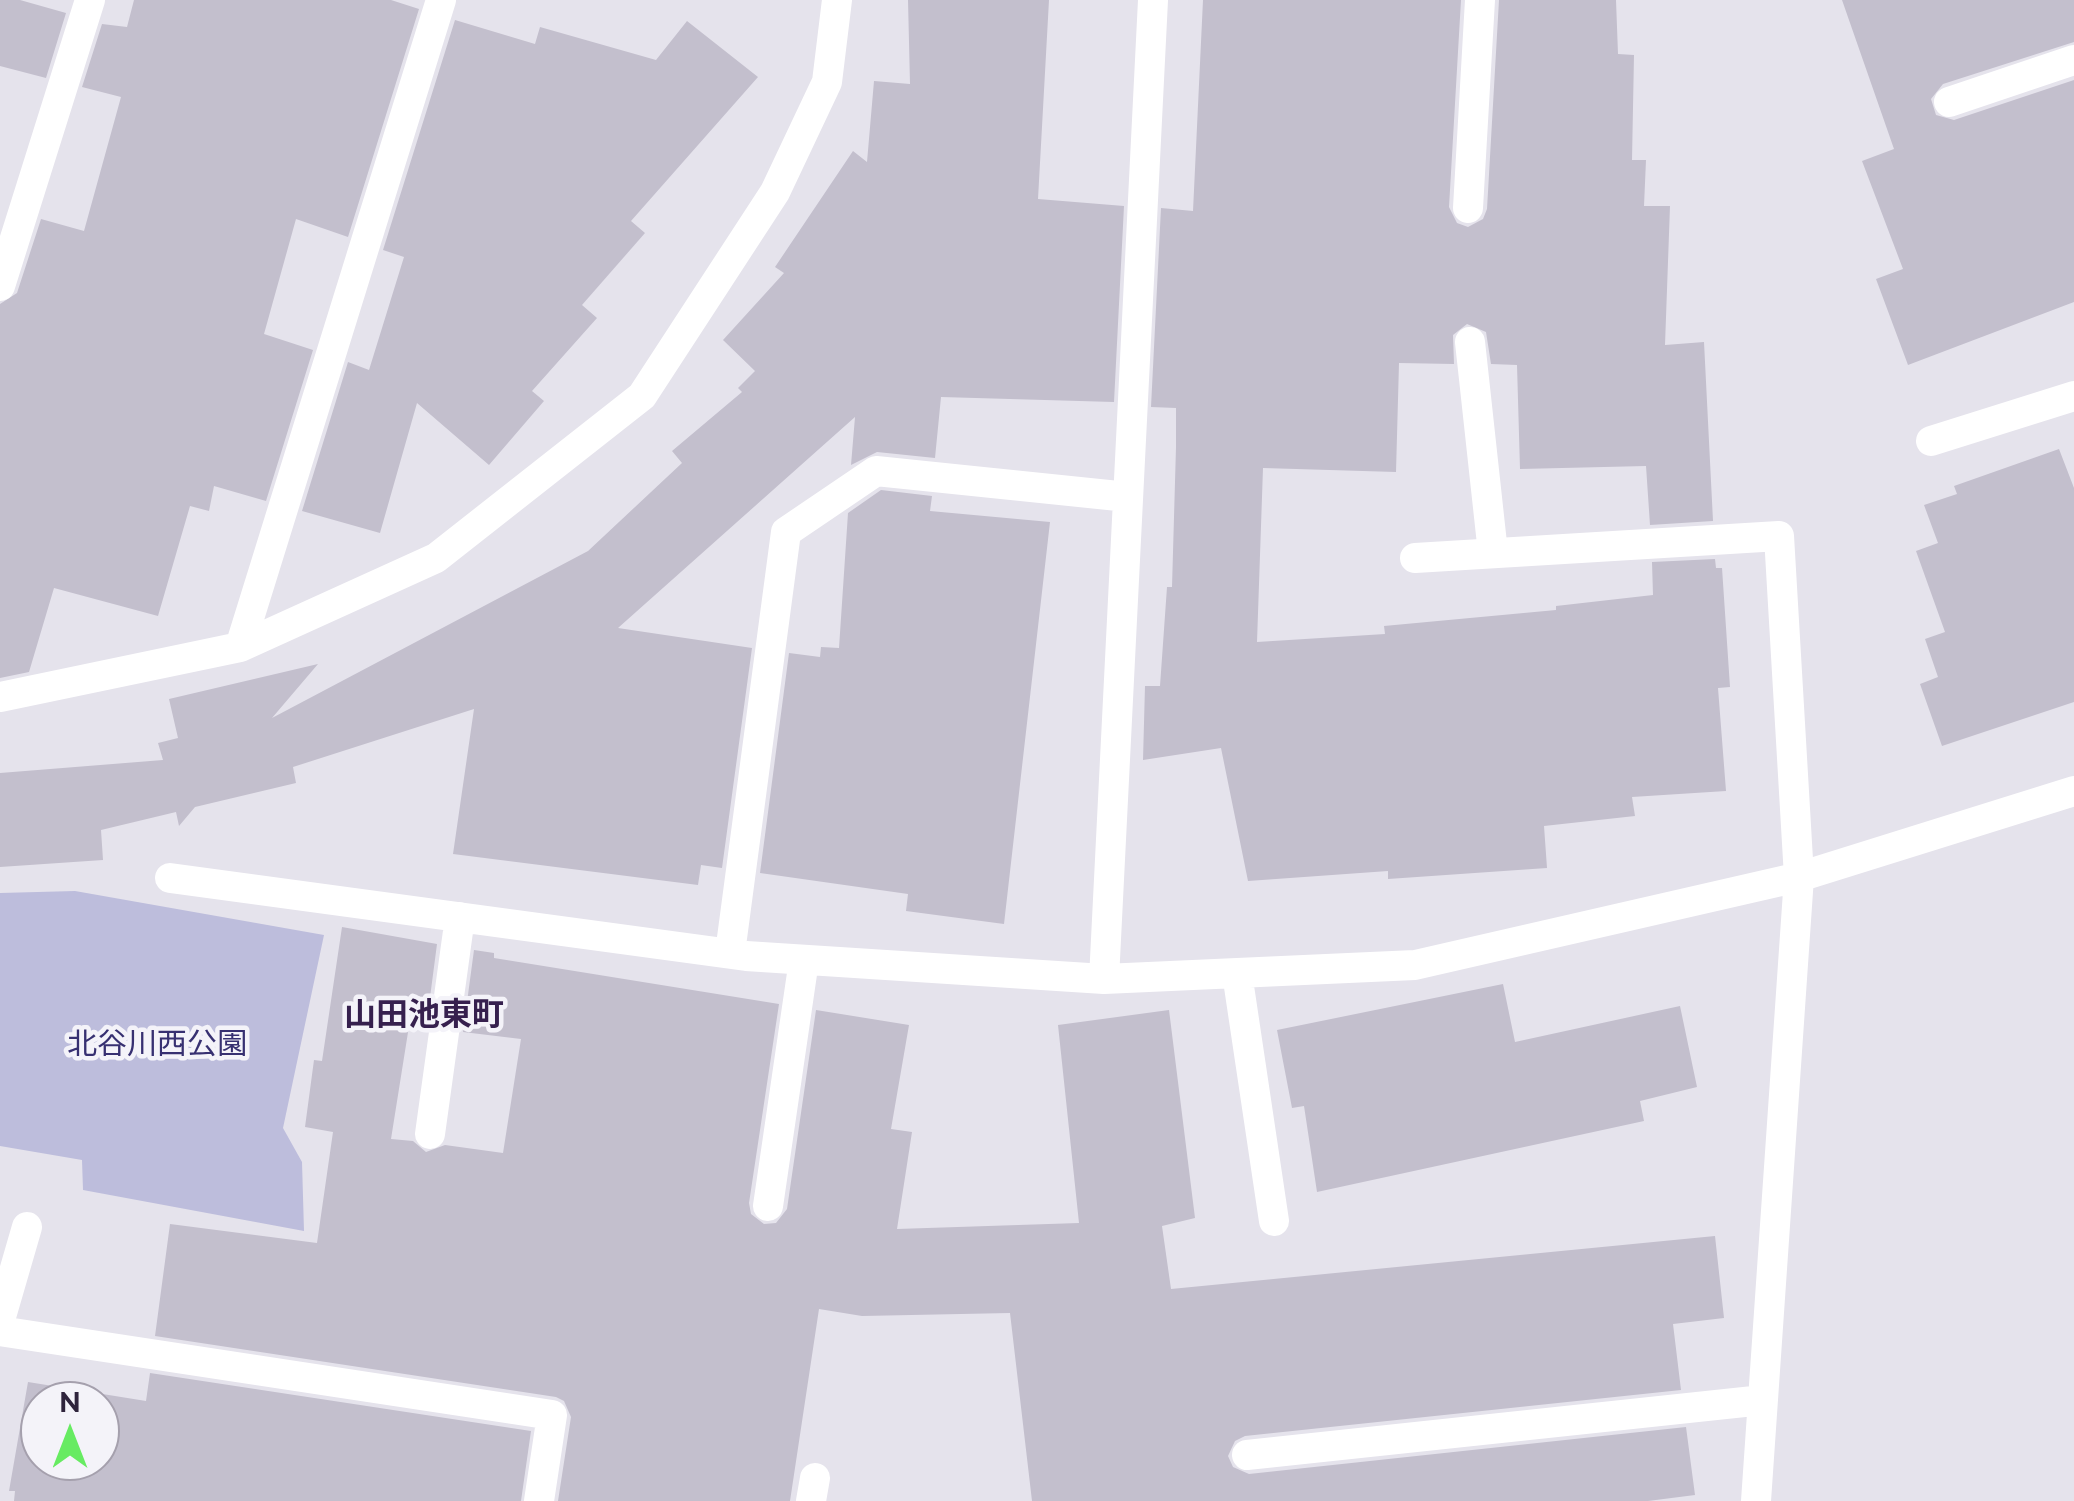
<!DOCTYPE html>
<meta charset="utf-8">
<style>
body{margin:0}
#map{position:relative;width:2074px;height:1501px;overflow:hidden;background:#e5e3ec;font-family:Raleway,sans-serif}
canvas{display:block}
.north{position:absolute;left:20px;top:1381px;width:100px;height:100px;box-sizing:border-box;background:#f4f3f9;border:2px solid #a5a0ad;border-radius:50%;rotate:0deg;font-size:28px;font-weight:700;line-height:40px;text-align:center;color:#2f243c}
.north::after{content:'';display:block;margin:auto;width:35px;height:45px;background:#67eb62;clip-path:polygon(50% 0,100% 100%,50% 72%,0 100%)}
</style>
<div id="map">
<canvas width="2074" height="1501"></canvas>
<div class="north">N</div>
</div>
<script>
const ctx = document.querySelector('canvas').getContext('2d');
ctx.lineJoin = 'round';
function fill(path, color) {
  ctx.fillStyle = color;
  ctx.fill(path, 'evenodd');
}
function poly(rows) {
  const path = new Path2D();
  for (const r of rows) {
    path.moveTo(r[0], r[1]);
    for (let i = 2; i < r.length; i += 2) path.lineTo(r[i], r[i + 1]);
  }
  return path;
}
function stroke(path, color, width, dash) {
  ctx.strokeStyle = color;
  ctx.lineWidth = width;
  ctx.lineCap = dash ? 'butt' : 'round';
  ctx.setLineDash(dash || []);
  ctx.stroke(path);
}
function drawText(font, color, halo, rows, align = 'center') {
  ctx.font = font + ' Raleway,"Noto Sans JP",sans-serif';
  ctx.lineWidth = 9;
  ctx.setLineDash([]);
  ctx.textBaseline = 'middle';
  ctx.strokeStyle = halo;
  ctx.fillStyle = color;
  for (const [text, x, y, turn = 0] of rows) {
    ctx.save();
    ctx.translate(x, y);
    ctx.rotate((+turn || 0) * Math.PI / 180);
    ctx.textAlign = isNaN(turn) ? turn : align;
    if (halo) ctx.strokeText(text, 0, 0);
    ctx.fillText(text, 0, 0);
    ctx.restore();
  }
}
const green = poly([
 [75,891,324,935,283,1128,302,1162,304,1231,83,1190,82,1160,0,1146,0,893]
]);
const building = poly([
 [0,0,20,0,66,13,46,78,0,66],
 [134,0,391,0,419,9,348,237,296,219,264,334,313,350,266,501,214,486,209,511,190,506,158,616,54,588,29,672,0,678,0,304,17,293,41,219,84,231,121,97,82,87,102,24,127,27],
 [908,0,1049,0,1038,199,1124,206,1114,402,941,397,935,458,877,452,851,465,855,417,618,628,752,648,722,868,701,865,698,885,453,854,474,709,293,767,296,783,195,807,179,826,176,812,101,830,103,860,0,867,0,773,163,760,158,743,178,738,169,699,318,664,272,718,588,551,682,463,672,451,742,392,738,388,755,371,723,340,784,273,775,267,853,151,867,162,874,81,910,84],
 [1203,0,1461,0,1449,207,1457,223,1468,227,1483,219,1487,209,1499,0,1616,0,1618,54,1634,55,1632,160,1646,160,1644,206,1670,206,1665,345,1704,342,1713,521,1650,525,1646,466,1520,469,1517,365,1491,364,1486,332,1467,324,1453,335,1454,364,1399,363,1396,472,1263,468,1257,642,1385,634,1384,626,1556,610,1556,606,1653,595,1652,562,1715,559,1716,568,1722,568,1730,687,1718,688,1726,791,1632,797,1635,816,1544,826,1547,868,1388,879,1388,871,1248,881,1221,748,1143,760,1145,686,1160,686,1167,587,1172,587,1176,447,1176,408,1151,407,1161,208,1193,211],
 [1842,0,2074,0,2074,42,1943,84,1931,99,1936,115,1954,120,2074,80,2074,302,1908,365,1876,279,1903,269,1862,161,1894,149],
 [455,20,535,44,540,27,656,60,687,21,758,77,631,221,645,233,582,305,597,318,532,391,544,401,489,465,417,403,380,533,302,511,348,362,369,370,404,257,383,250],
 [2059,449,2074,488,2074,702,1942,746,1920,684,1938,677,1925,639,1945,632,1916,551,1938,543,1924,505,1957,494,1954,486],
 [881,490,932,496,930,511,1050,522,1004,924,906,911,908,894,760,873,789,653,820,657,821,647,839,648,848,513],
 [342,927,437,944,426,1028,409,1026,391,1139,413,1141,426,1152,445,1145,503,1153,521,1039,463,1032,474,950,494,953,494,958,779,1004,749,1203,751,1214,764,1224,776,1223,787,1209,816,1010,909,1025,891,1129,912,1132,897,1229,1079,1223,1058,1025,1169,1010,1195,1218,1162,1226,1171,1289,1715,1236,1724,1318,1673,1324,1681,1390,1245,1436,1235,1441,1228,1456,1233,1467,1249,1474,1686,1427,1695,1495,1648,1501,1032,1501,1010,1313,862,1316,819,1309,790,1501,558,1501,571,1417,564,1401,556,1397,155,1336,170,1224,317,1243,333,1132,305,1127,314,1060,322,1061],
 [1503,984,1515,1042,1680,1006,1697,1087,1640,1101,1644,1121,1317,1192,1304,1106,1292,1108,1277,1030],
 [150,1373,531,1431,521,1501,14,1501,15,1491,9,1491,28,1382,146,1401],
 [40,1401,100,1401,100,1461,40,1461]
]);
const minor = poly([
 [1949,102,2074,60],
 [1468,208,1480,0],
 [0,286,90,0],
 [1470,342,1493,553],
 [1931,441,2074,396],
 [1415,558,1779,536,1799,877,1756,1501],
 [240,647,441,0],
 [0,697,240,647,436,558,642,396,775,192,827,82,837,0],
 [170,878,746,956,1104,979,1415,965,1799,877,2074,791],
 [730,953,786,532,876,471,1128,497],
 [1237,973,1274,1221],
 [1104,979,1153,0],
 [430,1134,460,917],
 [768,1206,804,960],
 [0,1320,27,1227],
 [0,1331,552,1415,539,1501],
 [1247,1455,1763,1400],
 [811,1501,815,1478]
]);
const parkNames = [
 ["北谷川西公園",157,1045]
];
const neighbourhoodNames = [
 ["山田池東町",424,1015]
];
fill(green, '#bdbddc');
fill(building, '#c3bfcd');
stroke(minor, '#fff', 30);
drawText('30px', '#373071', '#f4f3f9', parkNames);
drawText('bold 32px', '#36204e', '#f4f3f9', neighbourhoodNames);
</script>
